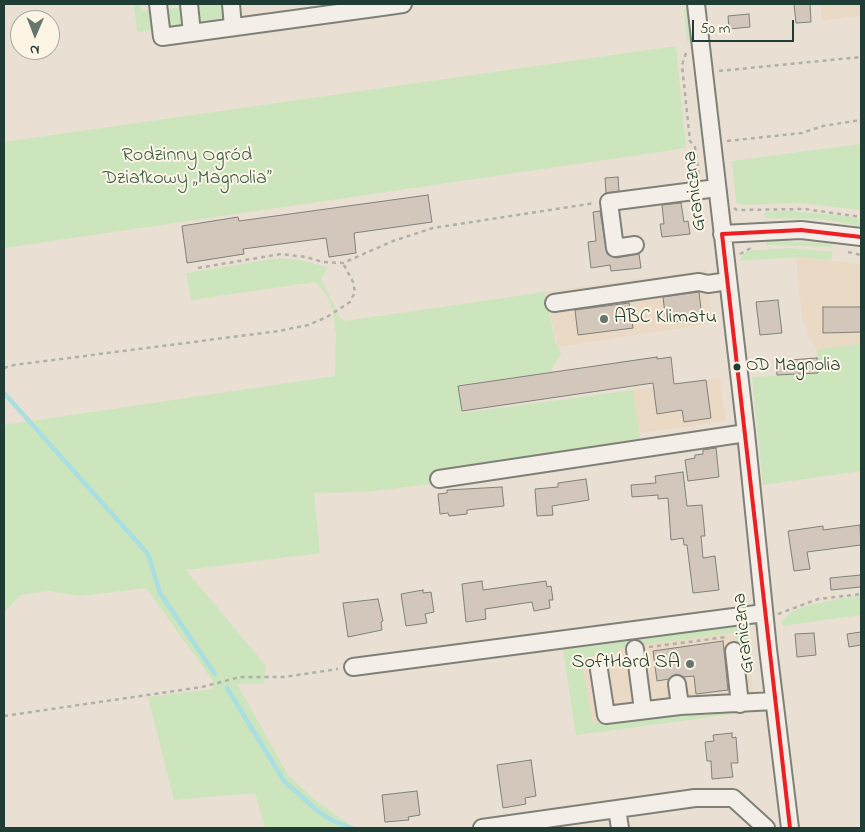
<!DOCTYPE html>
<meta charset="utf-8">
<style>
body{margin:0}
#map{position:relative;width:865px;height:832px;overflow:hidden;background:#e9e0d3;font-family:"Indie Flower",sans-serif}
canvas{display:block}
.frame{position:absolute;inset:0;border:5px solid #1f3d34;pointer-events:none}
.north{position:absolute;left:10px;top:10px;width:50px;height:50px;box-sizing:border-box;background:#fcf5e5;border:1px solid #a4ab9e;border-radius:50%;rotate:181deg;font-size:14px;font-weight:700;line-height:20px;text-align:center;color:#1f3d34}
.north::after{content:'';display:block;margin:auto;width:18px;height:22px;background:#66766c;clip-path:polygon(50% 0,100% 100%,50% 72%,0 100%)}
.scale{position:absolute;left:692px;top:20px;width:102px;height:22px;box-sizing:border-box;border:2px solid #1f3d34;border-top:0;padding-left:6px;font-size:15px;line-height:18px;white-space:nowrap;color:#1f3d34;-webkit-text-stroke:4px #fcf5e5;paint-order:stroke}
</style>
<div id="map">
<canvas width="865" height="832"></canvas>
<div class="frame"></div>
<div class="north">N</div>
<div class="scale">50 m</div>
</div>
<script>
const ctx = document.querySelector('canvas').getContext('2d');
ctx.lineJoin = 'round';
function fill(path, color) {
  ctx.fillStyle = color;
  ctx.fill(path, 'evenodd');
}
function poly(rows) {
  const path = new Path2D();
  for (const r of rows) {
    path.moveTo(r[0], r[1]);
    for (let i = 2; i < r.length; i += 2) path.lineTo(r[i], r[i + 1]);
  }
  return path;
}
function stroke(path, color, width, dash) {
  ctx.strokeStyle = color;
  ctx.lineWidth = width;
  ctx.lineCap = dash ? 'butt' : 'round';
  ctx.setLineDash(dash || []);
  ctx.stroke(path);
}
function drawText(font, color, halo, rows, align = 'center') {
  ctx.font = font + ' "Indie Flower",sans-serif';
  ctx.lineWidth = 4;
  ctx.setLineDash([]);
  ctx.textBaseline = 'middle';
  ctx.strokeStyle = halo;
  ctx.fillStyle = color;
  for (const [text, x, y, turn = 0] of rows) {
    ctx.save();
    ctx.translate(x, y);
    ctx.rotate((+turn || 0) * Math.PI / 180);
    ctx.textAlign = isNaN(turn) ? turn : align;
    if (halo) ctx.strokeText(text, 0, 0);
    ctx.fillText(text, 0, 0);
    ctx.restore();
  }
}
const built = poly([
 [820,4,861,4,861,15,822,21],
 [796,257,861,264,861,343,817,350,808,337,802,316],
 [706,270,713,323,558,347,545,292],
 [720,378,726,421,639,433,633,390],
 [733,625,747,636,755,711,576,735,563,650]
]);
const green = poly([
 [134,4,140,4,141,11,152,10,155,30,137,32],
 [198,4,224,4,226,18,200,21],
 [183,7,185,26,166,28,163,9],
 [684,8,689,10,693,40,687,42],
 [676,46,686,148,4,248,4,142],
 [861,144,861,210,801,203,742,205,736,202,732,161],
 [788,211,846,216,861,219,861,226,821,219,765,218,764,212],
 [766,241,830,243,834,247,766,245],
 [789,248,833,252,831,260,796,257,739,261,746,251],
 [279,258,299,260,328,267,321,279,340,318,345,321,545,292,555,341,561,354,550,372,458,385,462,413,633,390,641,445,430,477,432,484,364,492,314,493,320,553,186,570,266,666,264,684,237,684,288,775,315,800,354,828,265,828,255,793,174,800,148,697,213,689,213,681,146,588,81,596,48,591,21,595,4,612,4,425,335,376,336,336,333,310,326,294,315,282,191,300,186,273],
 [861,343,861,471,763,485,752,377,818,373,817,350],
 [861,596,861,615,782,626,782,621,790,613,806,606,842,598],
 [747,623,750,646,737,648,735,632,620,648,620,652,581,658,593,724,690,712,755,708,755,711,576,735,562,642]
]);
const stream = poly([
 [4,393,148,554,160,593,215,674],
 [227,688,284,781,319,812,333,821,352,828]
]);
const building = poly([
 [794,4,810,4,811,22,796,23,794,4],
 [749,14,750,27,729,29,728,16,749,14],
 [618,177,619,191,606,193,605,178,618,177],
 [428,195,432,222,354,233,356,253,329,257,326,238,243,249,244,254,187,263,182,226,238,217,239,221,428,195],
 [681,203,684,222,688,221,690,234,662,237,660,224,664,224,662,205,681,203],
 [600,211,607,254,616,258,639,254,641,268,611,271,610,265,591,268,588,242,596,241,593,212,600,211],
 [699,292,702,318,666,323,663,297,699,292],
 [778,300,782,333,760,335,756,302,778,300],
 [629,303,633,328,578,335,575,310,629,303],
 [823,307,861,307,861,332,823,333,823,307],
 [657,357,657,359,671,357,674,384,706,380,711,418,684,422,682,410,657,414,653,383,462,411,458,386,657,357],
 [817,358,818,373,777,375,776,361,817,358],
 [716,448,719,477,688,481,685,460,695,458,695,455,703,454,703,450,716,448],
 [683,472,687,506,702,505,705,536,701,536,703,558,715,556,719,590,693,593,687,545,684,545,683,538,671,540,668,498,658,499,658,495,632,497,631,485,656,483,655,476,683,472],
 [586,479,589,500,552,506,553,515,537,516,535,489,558,487,558,483,586,479],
 [502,487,504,506,467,510,467,514,449,516,448,513,440,514,438,494,447,493,447,490,502,487],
 [860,525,861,545,807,552,810,569,794,571,788,531,823,526,823,530,860,525],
 [861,575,861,587,831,590,830,578,861,575],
 [482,581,483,590,546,581,547,587,551,586,553,600,549,600,550,608,534,611,532,602,485,609,486,619,466,622,462,584,482,581],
 [423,590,423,593,431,592,434,612,425,614,427,623,406,626,401,594,423,590],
 [378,599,383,621,381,622,382,630,348,637,343,603,378,599],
 [861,632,861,645,849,647,847,634,861,632],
 [814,633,816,655,797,657,795,634,814,633],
 [723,641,728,690,696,694,694,676,684,677,676,674,669,679,657,681,653,651,723,641],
 [732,733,732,738,736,737,738,763,731,763,733,777,712,779,711,761,707,761,705,742,714,741,713,735,732,733],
 [531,760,536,796,525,798,526,804,503,808,497,765,531,760],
 [417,791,420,815,408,817,409,820,385,822,382,795,417,791]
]);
const path = poly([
 [686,53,682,65,690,141,695,147,699,176],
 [719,71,861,57],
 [727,141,802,133,823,126,861,120],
 [734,208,737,210,805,209,861,217],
 [848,252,861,255],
 [740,254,751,248],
 [198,268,281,254,306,257,323,262,343,263,393,241,433,228,595,203],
 [4,368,14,365,279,331,308,325,327,317,350,302,355,292,353,282,343,263],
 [778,614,818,599,861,594],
 [649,647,727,637],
 [4,716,202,687,240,677,284,677,338,669]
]);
const minor = poly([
 [158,4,162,37,382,7],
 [189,4,192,33],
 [231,4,233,27],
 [381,4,382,7,403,4],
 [696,4,746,433,768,649,790,828],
 [722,234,801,230,861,237],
 [635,245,615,248,609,202,717,188],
 [554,303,699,282,708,284,728,281],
 [439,479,746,433],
 [635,649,643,710],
 [734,651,740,704],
 [353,667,764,613],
 [599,670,606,715,680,706,774,701],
 [677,684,680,706],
 [617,809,620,828],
 [482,828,695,798,733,798,766,828]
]);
const bus1 = poly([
 [722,234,790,828],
 [722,234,801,230,861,237]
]);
const markers = [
 [604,319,5,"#66766c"],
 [737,367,4.5,"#1f3d34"],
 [690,664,5,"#66766c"]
];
const busNames = [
 ["OD Magnolia",746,367]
];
const parkNames = [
 ["Rodzinny Ogród",187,157],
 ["Działkowy „Magnolia”",187,180]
];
const streetNames = [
 ["Graniczna",696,191,-97],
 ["Graniczna",745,633,-96]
];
const poiNames = [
 ["ABC Klimatu",614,319],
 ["SoftHard SA",680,664,"right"]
];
fill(built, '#ead9c4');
fill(green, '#cce5bc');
stroke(stream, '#a9dfe2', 4.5);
fill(building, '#d2c7ba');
stroke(building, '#7f8179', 1);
stroke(minor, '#7f8179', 20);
stroke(path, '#aeb0a9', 2.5, [4, 4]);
stroke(minor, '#f3efe8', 16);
stroke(bus1, '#ee1f23', 4);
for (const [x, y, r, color] of markers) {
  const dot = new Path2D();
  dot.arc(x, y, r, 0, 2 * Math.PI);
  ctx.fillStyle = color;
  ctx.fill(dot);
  stroke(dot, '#fcf5e5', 2);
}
drawText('19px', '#1f3d34', '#fcf5e5', busNames, 'left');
drawText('20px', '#3d5f4c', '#fcf5e5', parkNames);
drawText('20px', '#1f3d34', '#fcf5e5', streetNames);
drawText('20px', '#1f3d34', '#fcf5e5', poiNames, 'left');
</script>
